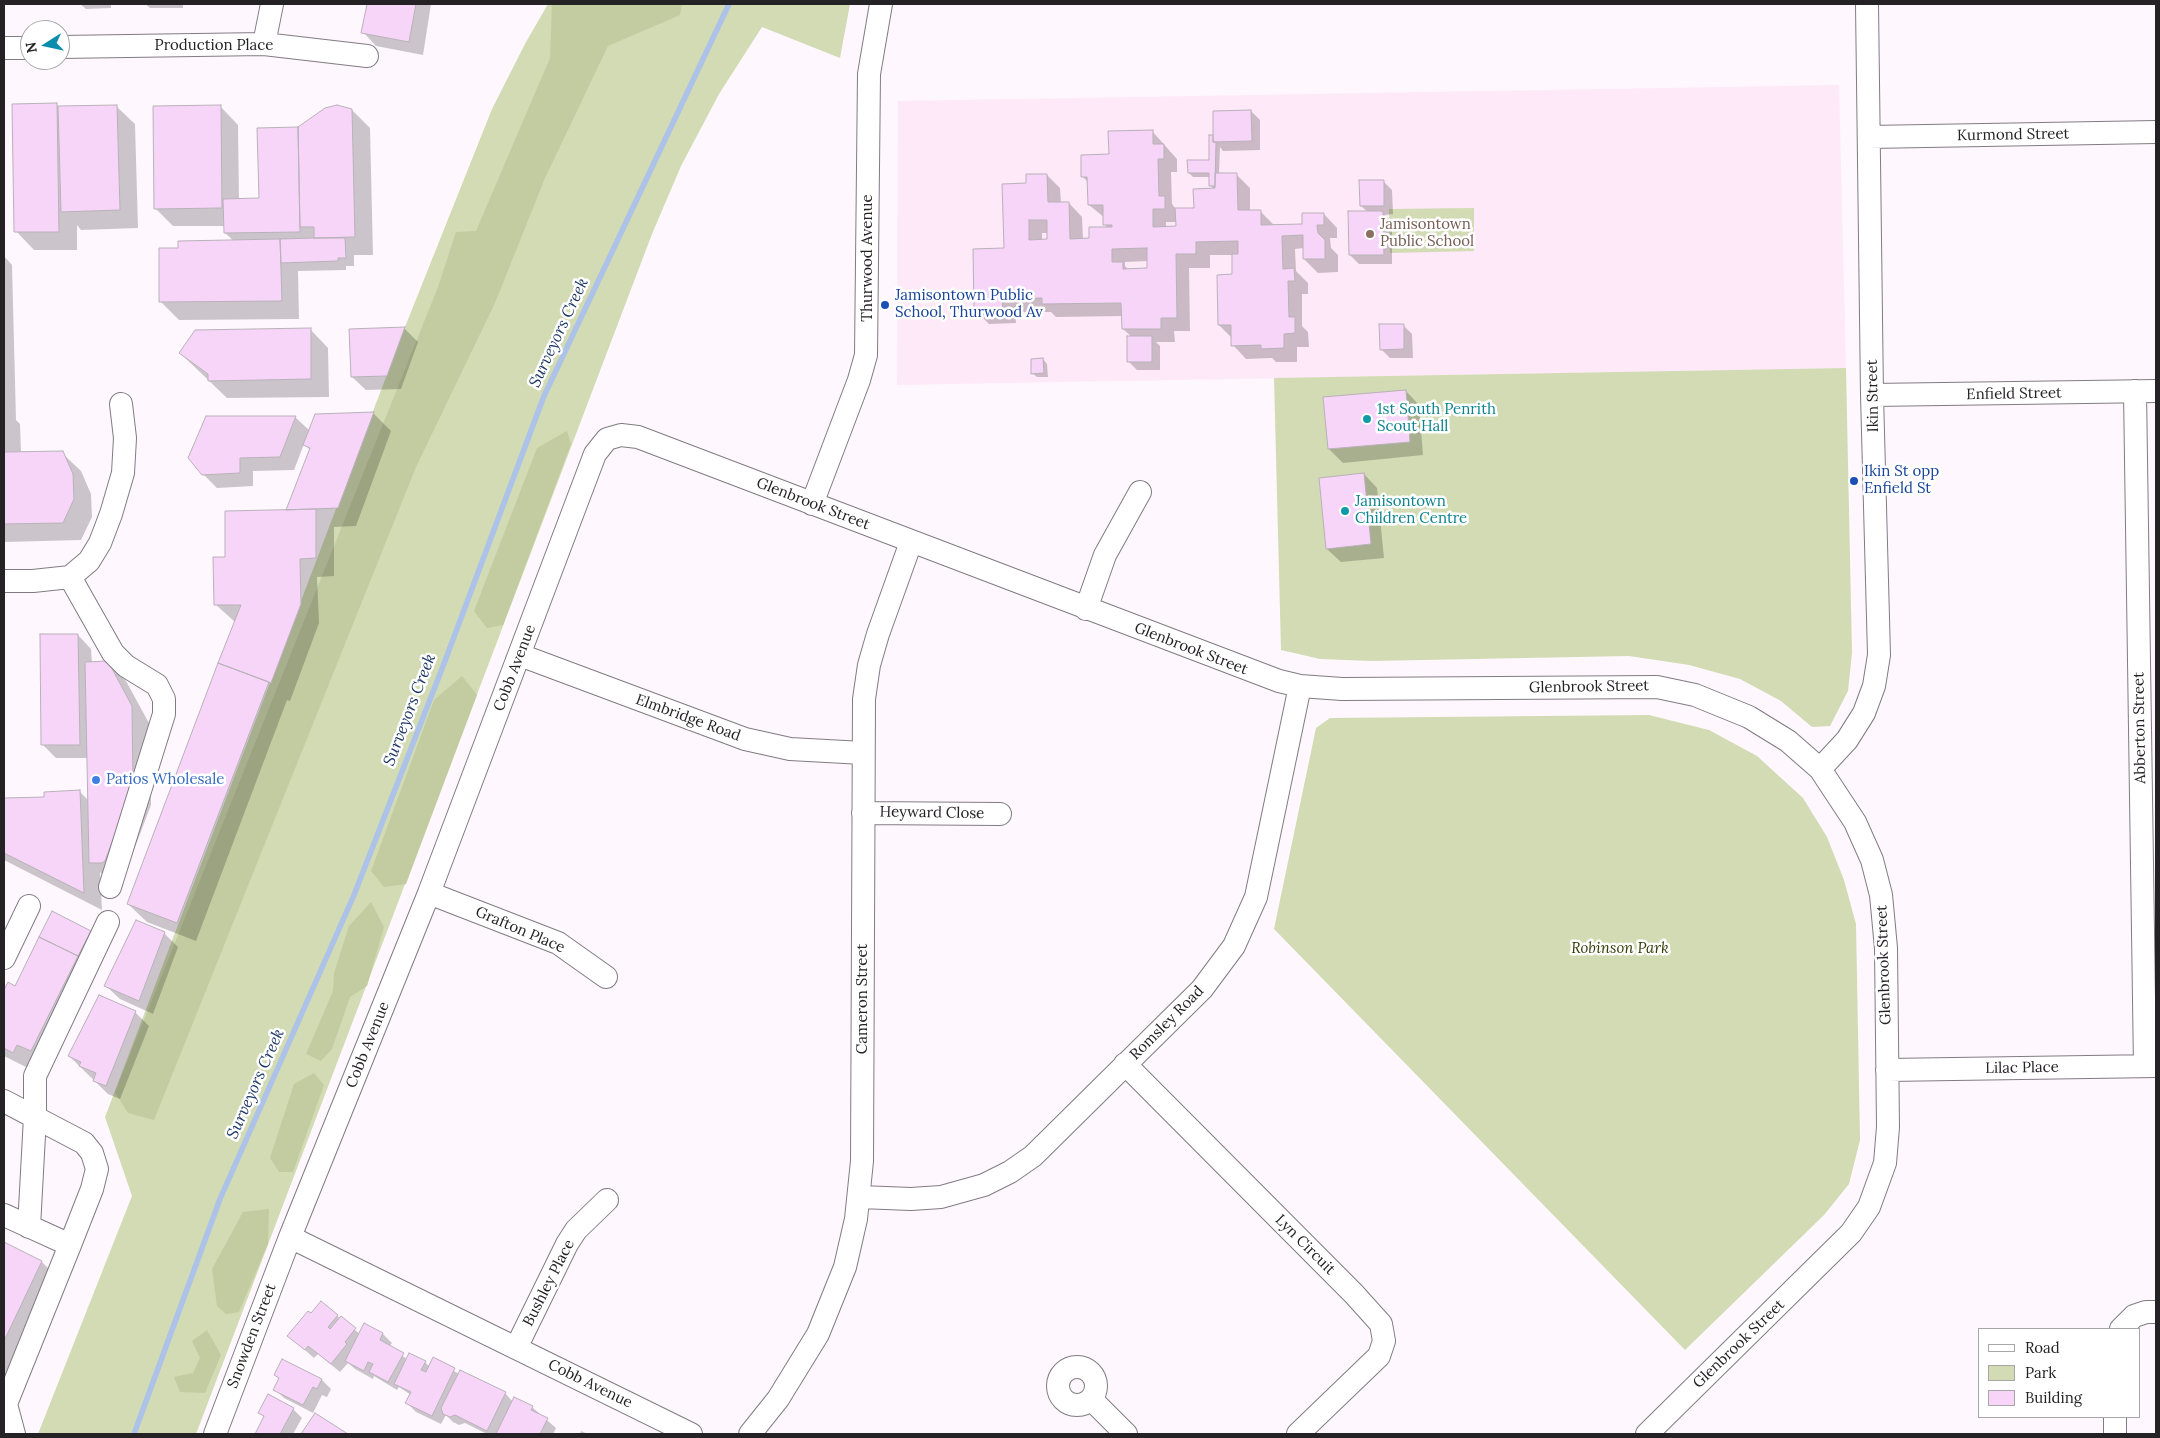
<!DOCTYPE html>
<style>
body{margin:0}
#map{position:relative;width:2160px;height:1438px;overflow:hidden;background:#fef7fe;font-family:Lora,serif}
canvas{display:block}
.frame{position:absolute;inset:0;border:5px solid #252225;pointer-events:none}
.legend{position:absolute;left:1978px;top:1328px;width:162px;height:90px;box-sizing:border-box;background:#fff;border:1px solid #a8a7a8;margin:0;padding:6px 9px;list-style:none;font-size:15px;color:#252225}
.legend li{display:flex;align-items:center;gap:10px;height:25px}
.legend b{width:25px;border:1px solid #a8a7a8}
.north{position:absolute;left:20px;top:20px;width:50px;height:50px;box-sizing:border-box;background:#fff;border:1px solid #a8a7a8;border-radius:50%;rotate:260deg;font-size:14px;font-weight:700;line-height:20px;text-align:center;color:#252225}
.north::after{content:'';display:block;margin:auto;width:18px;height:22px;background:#0d8dad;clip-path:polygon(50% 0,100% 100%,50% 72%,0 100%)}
</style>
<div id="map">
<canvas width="2160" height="1438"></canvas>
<div class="frame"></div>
<ul class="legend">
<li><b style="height:6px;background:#fff"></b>Road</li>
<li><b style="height:14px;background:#d2dbb3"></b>Park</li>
<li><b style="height:14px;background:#f6d5f8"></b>Building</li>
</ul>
<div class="north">N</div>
</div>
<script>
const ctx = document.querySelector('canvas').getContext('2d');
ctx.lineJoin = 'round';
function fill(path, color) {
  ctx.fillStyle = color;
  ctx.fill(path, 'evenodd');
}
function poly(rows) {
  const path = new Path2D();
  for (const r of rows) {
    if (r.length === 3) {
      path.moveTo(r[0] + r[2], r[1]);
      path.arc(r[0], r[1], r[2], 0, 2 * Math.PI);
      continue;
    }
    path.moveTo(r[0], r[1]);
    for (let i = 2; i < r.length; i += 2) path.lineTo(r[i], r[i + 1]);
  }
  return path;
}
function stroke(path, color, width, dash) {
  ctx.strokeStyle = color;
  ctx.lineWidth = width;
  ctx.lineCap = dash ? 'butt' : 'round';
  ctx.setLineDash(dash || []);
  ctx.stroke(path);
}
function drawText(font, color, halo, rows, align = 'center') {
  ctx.font = font + ' Lora,serif';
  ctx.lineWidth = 5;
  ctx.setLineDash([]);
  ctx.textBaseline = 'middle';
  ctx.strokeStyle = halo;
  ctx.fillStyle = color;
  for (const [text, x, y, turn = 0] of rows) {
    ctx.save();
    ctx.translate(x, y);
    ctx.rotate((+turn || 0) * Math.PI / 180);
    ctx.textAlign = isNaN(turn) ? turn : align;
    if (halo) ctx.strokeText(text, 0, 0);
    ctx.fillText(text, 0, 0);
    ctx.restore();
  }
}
const education = poly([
 [1839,85,1846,368,897,385,898,101]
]);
const green = poly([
 [548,4,850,4,840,58,762,27,719,94,681,166,652,234,196,1434,38,1434,132,1196,105,1117,405,327,492,109,526,42],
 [1474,208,1474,251,1390,253,1389,209],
 [1846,368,1852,653,1848,691,1830,726,1812,727,1781,701,1740,679,1689,665,1629,656,1372,661,1320,659,1281,650,1274,378],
 [1649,715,1709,730,1757,756,1803,798,1827,837,1844,880,1856,924,1860,1140,1849,1184,1824,1215,1685,1350,1274,929,1316,728,1330,718]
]);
const forest = poly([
 [552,4,682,4,680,15,608,46,545,178,495,303,416,467,154,1120,128,1113,115,1092,438,287,456,232,476,231,550,58],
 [567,431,571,444,503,625,487,628,474,611,537,448],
 [462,676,477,695,406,884,384,887,371,871,434,700],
 [371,902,384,927,367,986,350,997,332,1049,321,1061,306,1054,333,991,334,973,349,926],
 [314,1073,324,1085,293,1172,279,1172,270,1158,294,1084],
 [269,1209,268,1244,239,1312,226,1314,217,1306,212,1269,243,1212],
 [207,1330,221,1355,205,1393,180,1392,174,1377,193,1373,200,1358,192,1341]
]);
const shadow = poly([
 [80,4,111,4,111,8,86,9],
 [145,4,183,4,183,8,150,8],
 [369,4,431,4,423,55,376,46,363,32],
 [56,104,59,107,116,106,135,124,138,228,81,230,77,225,77,250,34,250,16,231],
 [220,106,238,125,239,200,260,199,258,129,299,128,352,110,370,128,373,255,354,255,354,266,346,266,346,270,298,271,299,319,179,320,160,301,180,250,234,241,225,233,225,226,173,226,155,208],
 [1251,111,1260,120,1260,150,1223,151,1220,147,1219,174,1236,174,1250,188,1250,211,1260,211,1274,225,1303,226,1324,214,1337,228,1337,238,1330,238,1331,248,1338,255,1338,272,1318,273,1304,259,1304,248,1295,249,1296,271,1308,283,1308,294,1302,294,1302,326,1308,332,1309,347,1297,347,1297,362,1276,362,1272,358,1246,359,1233,345,1232,338,1219,325,1234,276,1233,255,1210,255,1210,268,1189,268,1190,331,1174,331,1175,342,1156,342,1160,346,1160,370,1137,370,1128,361,1132,337,1123,329,1123,316,1056,317,1051,312,1015,312,1016,323,989,324,975,310,1005,250,1027,184,1047,175,1060,188,1061,203,1069,203,1082,217,1083,240,1090,240,1108,228,1105,225,1105,218,1089,205,1089,183,1082,176,1110,156,1152,131,1177,159,1177,172,1171,172,1172,204,1176,209,1195,209,1215,190,1210,185,1210,177,1193,177,1189,173,1210,161,1210,136,1214,136],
 [1166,222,1177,222,1177,227,1166,228],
 [1042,233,1048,233,1049,240,1042,241],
 [1148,261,1149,269,1129,270,1125,266,1125,262],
 [1383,181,1392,190,1393,214,1385,215,1392,221,1392,264,1359,264,1350,255,1368,212,1361,206],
 [4,256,12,265,16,420,20,424,21,453,62,453,81,471,91,494,92,517,81,540,4,542],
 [1403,325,1412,334,1413,358,1390,358,1381,349],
 [310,329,328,348,329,397,227,398,180,353],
 [405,329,418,342,401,389,366,390,352,377,351,330],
 [1043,359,1047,364,1048,377,1037,377,1032,373],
 [1406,391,1419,405,1423,455,1343,463,1329,449,1325,398],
 [373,413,391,431,356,526,334,527,334,576,317,577,319,623,290,701,287,700,196,941,147,922,128,904,235,622,215,604,226,558,287,511,310,450,304,444,294,470,253,471,253,486,217,488,203,474,295,417,310,431],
 [1364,474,1377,488,1384,558,1341,562,1327,549],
 [78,635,91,649,92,663,108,662,126,681,150,725,151,805,123,879,109,881,100,872,102,910,4,860,4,800,45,798,79,791,89,801,89,758,56,758,42,744],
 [90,932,99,940,87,966,96,975,49,1069,32,1070,4,1056,4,993,8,984,16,987],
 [164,933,178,947,153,1014,120,999,106,986],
 [135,1012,149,1026,120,1099,108,1094,69,1056],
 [4,1244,42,1262,60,1280,4,1381],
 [321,1303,360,1334,365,1325,383,1334,392,1343,389,1347,407,1359,425,1362,430,1367,434,1359,459,1374,505,1393,513,1402,532,1407,556,1428,553,1434,487,1434,465,1423,459,1425,453,1422,446,1415,441,1424,416,1412,407,1403,411,1395,399,1387,397,1390,374,1376,373,1379,355,1369,348,1363,340,1372,318,1354,314,1358,298,1344,311,1315],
 [282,1360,322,1380,331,1389,327,1397,322,1395,313,1413,284,1398,275,1389,280,1379,275,1375],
 [293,1409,302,1418,293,1434,256,1434,264,1417,260,1413],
 [581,1431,588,1434,580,1434]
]);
const stream = poly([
 [134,1434,220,1199,354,895,445,661,544,396,729,4]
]);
const building = poly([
 [367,4,416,4,409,42,361,33,367,4],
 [57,103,59,232,14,232,12,104,57,103],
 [117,105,120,210,61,212,58,106,117,105],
 [221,105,222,208,154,209,153,106,221,105],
 [337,105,352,109,355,237,314,238,314,227,300,227,298,127,325,108,337,105],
 [1251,110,1252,141,1213,142,1213,111,1251,110],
 [298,127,300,232,224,233,223,199,259,198,257,128,298,127],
 [1153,130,1153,144,1164,144,1164,159,1158,159,1159,196,1165,196,1165,209,1153,209,1153,227,1176,226,1175,208,1194,208,1193,189,1215,188,1215,173,1237,173,1238,210,1261,210,1261,225,1302,224,1302,213,1324,213,1324,225,1317,225,1318,233,1325,240,1325,259,1303,259,1303,235,1282,236,1283,269,1294,268,1295,281,1288,281,1289,317,1295,317,1295,333,1284,334,1284,348,1261,349,1261,345,1231,346,1231,325,1218,325,1217,275,1232,274,1232,254,1238,254,1238,241,1196,242,1196,254,1176,254,1177,318,1161,318,1161,329,1122,329,1121,303,1042,304,1042,298,1002,299,1003,310,974,311,973,249,1004,248,1002,184,1026,183,1026,174,1047,174,1048,202,1069,202,1070,239,1089,238,1089,227,1112,227,1112,225,1103,225,1103,205,1088,205,1087,177,1081,177,1081,155,1109,154,1108,131,1153,130],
 [1029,220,1047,220,1047,239,1029,240,1029,220],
 [1147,248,1147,268,1123,269,1123,262,1112,262,1112,249,1147,248],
 [1209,135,1213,135,1213,142,1216,142,1215,186,1209,186,1209,173,1188,173,1187,160,1209,160,1209,135],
 [1359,180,1384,180,1384,206,1360,206,1359,180],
 [1348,211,1383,211,1384,255,1349,255,1348,211],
 [314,238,345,238,346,258,338,258,338,261,281,263,280,239,314,238],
 [280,239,282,301,159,302,159,248,178,248,178,241,280,239],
 [1379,324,1404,324,1404,349,1380,350,1379,324],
 [405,327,387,376,351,377,349,329,405,327],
 [311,328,311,379,208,381,208,374,179,353,195,330,311,328],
 [1127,336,1152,336,1152,362,1127,362,1127,336],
 [1043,358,1044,373,1031,374,1031,359,1043,358],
 [1406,390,1410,442,1328,449,1323,397,1406,390],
 [374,412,338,508,286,510,310,448,303,445,315,414,374,412],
 [206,416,296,416,280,457,240,458,240,473,202,475,188,458,206,416],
 [63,451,73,474,74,499,63,523,4,524,4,452,63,451],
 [1364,473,1371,544,1326,549,1319,478,1364,473],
 [316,509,316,558,300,559,301,604,271,683,218,663,241,605,214,605,213,557,225,557,225,511,316,509],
 [40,634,78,634,80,745,41,745,40,634],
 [108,661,132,706,133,786,105,861,102,863,89,863,85,662,108,661],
 [218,663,269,682,177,923,127,904,218,663],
 [80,790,84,893,4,853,4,798,44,797,44,792,80,790],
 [52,911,91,931,78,956,39,937,52,911],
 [136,920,165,932,139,1001,104,986,136,920],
 [39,937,78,956,31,1051,17,1045,13,1053,4,1048,4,990,8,982,15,986,39,937],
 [99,995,136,1011,106,1086,93,1081,96,1073,79,1066,81,1062,68,1056,99,995],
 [4,1242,42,1261,4,1341,4,1242],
 [321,1301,338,1315,328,1327,330,1329,341,1316,356,1328,345,1342,347,1344,331,1364,308,1346,305,1350,287,1336,308,1311,311,1313,321,1301],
 [364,1323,383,1333,380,1340,404,1353,388,1382,369,1372,373,1364,368,1362,364,1371,345,1361,364,1323],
 [409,1353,426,1361,421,1370,426,1372,433,1357,455,1368,432,1416,405,1403,411,1392,394,1384,409,1353],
 [282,1359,322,1379,317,1389,313,1387,303,1405,273,1390,279,1378,274,1375,282,1359],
 [460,1370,506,1392,487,1431,455,1415,450,1417,443,1414,441,1408,460,1370],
 [268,1394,294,1408,280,1434,255,1434,264,1416,258,1413,268,1394],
 [514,1397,533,1406,531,1410,548,1418,540,1434,496,1434,514,1397],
 [315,1413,348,1434,301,1434,315,1413]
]);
const minor = poly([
 [264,44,272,4],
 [60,47,264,44,367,56],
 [4,48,30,48],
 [1869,137,2156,132],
 [2135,391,2145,1066],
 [1872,395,2156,391],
 [812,504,859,380,866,355,869,74,881,4],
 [70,577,113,653,126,666,157,685,164,699,164,714,110,887],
 [4,581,33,581,70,577,89,561,100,543,111,514,123,473,125,438,121,404],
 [1086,609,1105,555,1140,492],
 [520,655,745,739,790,749,863,753],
 [1820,769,1847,740,1864,713,1874,686,1879,655,1872,395,1867,4],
 [863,813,1000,814],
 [429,893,558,943,606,977],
 [4,958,29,906],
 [1125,1064,1354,1294,1381,1324,1384,1341,1379,1356,1298,1434],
 [1887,1070,2156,1066],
 [4,1101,84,1143,92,1153,97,1169,92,1189,70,1245,6,1404,14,1434],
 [860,1197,911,1199,941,1197,984,1185,1010,1172,1033,1156,1202,989,1234,946,1256,897,1300,686],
 [4,1215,70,1245],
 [29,1227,35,1117,35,1076,108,922],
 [2121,1329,2134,1316,2146,1312,2156,1312],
 [516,1348,567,1244,576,1230,607,1200],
 [1077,1386,19],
 [1091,1399,1126,1434],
 [215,1434,290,1237],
 [691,1434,290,1237,429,893,595,454,607,439,621,435,638,437,1279,681,1300,686,1342,689,1657,687,1695,695,1749,717,1788,741,1820,769,1855,822,1872,860,1881,895,1886,948,1888,1127,1885,1163,1869,1207,1851,1233,1647,1434],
 [750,1434,778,1399,818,1334,845,1267,856,1219,862,1161,864,699,869,665,878,634,911,542],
 [2115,1434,2115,1417]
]);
const markers = [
 [1370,234,5,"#8d6e63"],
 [885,305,5,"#1a4fb4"],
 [1367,419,5,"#0f9aa8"],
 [1854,481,5,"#1a4fb4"],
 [1345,511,5,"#0f9aa8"],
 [96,780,5,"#3f7fe0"]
];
const streetNames = [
 ["Production Place",214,46],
 ["Kurmond Street",2013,135,-1],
 ["Thurwood Avenue",868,258,-90],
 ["Enfield Street",2014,394,-1],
 ["Ikin Street",1873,396,-91],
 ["Glenbrook Street",813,504,21],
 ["Glenbrook Street",1191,649,21],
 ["Cobb Avenue",515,668,-69],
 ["Glenbrook Street",1589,687,-1],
 ["Elmbridge Road",688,718,20],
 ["Abberton Street",2140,728,-91],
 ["Heyward Close",932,813,1],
 ["Grafton Place",520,930,23],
 ["Glenbrook Street",1884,965,-92],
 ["Cameron Street",863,999,-90],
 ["Romsley Road",1167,1023,-45],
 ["Cobb Avenue",368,1045,-68],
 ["Lilac Place",2022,1068,-1],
 ["Lyn Circuit",1305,1245,45],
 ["Bushley Place",549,1283,-63],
 ["Snowden Street",252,1336,-69],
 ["Glenbrook Street",1739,1344,-44],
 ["Cobb Avenue",590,1384,26]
];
const educationNames = [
 ["Jamisontown",1380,225],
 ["Public School",1380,242]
];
const transitNames = [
 ["Jamisontown Public",895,296],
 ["School, Thurwood Av",895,313],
 ["Ikin St opp",1864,472],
 ["Enfield St",1864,489]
];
const cultureNames = [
 ["1st South Penrith",1377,410],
 ["Scout Hall",1377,427],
 ["Jamisontown",1355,502],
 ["Children Centre",1355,519]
];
const shopNames = [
 ["Patios Wholesale",106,780]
];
const parkNames = [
 ["Robinson Park",1620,949]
];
const waterNames = [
 ["Surveyors Creek",559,333,-65],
 ["Surveyors Creek",410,710,-69],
 ["Surveyors Creek",256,1084,-66]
];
fill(education, '#fee9f8');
fill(green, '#d2dbb3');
fill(forest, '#c3cca0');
fill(shadow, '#0003');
stroke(stream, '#acc2e8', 5.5);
fill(building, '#f6d5f8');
stroke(building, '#b9b1b9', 1);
stroke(minor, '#827b83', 24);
stroke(minor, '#fff', 22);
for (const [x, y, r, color] of markers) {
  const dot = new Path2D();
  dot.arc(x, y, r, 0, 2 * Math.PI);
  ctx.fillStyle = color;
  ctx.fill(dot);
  stroke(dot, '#fff', 2);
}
drawText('15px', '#252225', '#fff', streetNames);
drawText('15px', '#785e54', '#fff', educationNames, 'left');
drawText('15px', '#164399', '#fff', transitNames, 'left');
drawText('15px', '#0d838f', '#fff', cultureNames, 'left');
drawText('15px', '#366cbe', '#fff', shopNames, 'left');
drawText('italic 15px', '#333b06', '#fff', parkNames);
drawText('italic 16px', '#1c3666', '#fff', waterNames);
</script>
